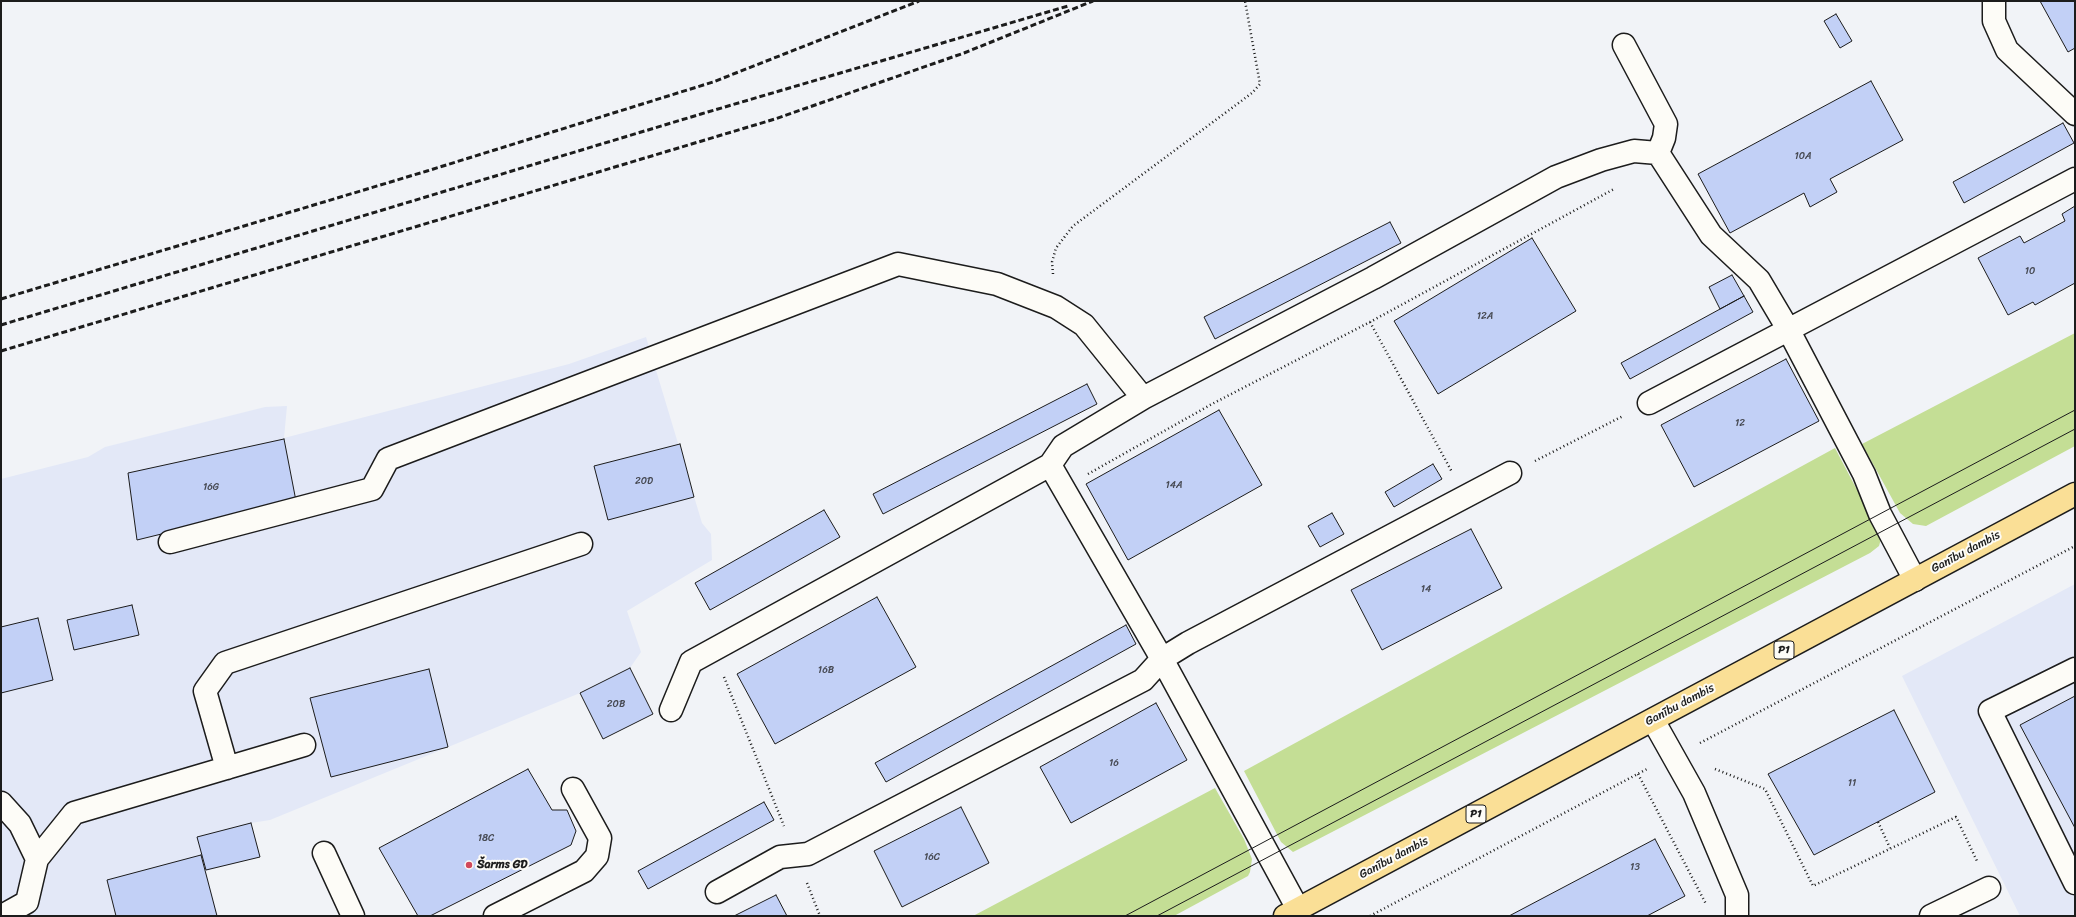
<!DOCTYPE html>
<meta charset="utf-8">
<style>
body{margin:0}
#map{position:relative;width:2076px;height:917px;overflow:hidden;background:#f1f3f7;font-family:Sriracha,sans-serif}
canvas{display:block}
.frame{position:absolute;inset:0;border:2px solid #1c1c1c;pointer-events:none}
</style>
<div id="map">
<canvas width="2076" height="917"></canvas>
<div class="frame"></div>
</div>
<script>
const ctx = document.querySelector('canvas').getContext('2d');
ctx.lineJoin = 'round';
function fill(path, color) {
  ctx.fillStyle = color;
  ctx.fill(path, 'evenodd');
}
function poly(rows) {
  const path = new Path2D();
  for (const r of rows) {
    path.moveTo(r[0], r[1]);
    for (let i = 2; i < r.length; i += 2) path.lineTo(r[i], r[i + 1]);
  }
  return path;
}
function stroke(path, color, width, dash) {
  ctx.strokeStyle = color;
  ctx.lineWidth = width;
  ctx.lineCap = dash ? 'butt' : 'round';
  ctx.setLineDash(dash || []);
  ctx.stroke(path);
}
function drawText(font, color, halo, rows, align = 'center') {
  ctx.font = font + ' Sriracha,sans-serif';
  ctx.lineWidth = 4;
  ctx.setLineDash([]);
  ctx.textBaseline = 'middle';
  ctx.strokeStyle = halo;
  ctx.fillStyle = color;
  for (const [text, x, y, turn = 0] of rows) {
    ctx.save();
    ctx.translate(x, y);
    ctx.rotate((+turn || 0) * Math.PI / 180);
    ctx.textAlign = isNaN(turn) ? turn : align;
    if (halo) ctx.strokeText(text, 0, 0);
    ctx.fillText(text, 0, 0);
    ctx.restore();
  }
}
const built = poly([
 [646,337,702,523,711,534,712,560,627,611,641,652,630,668,580,693,270,820,251,823,260,857,206,871,218,916,1,916,1,479,88,457,105,447,265,407,287,406,284,438,569,364],
 [2075,584,2075,916,2020,916,1902,676]
]);
const green = poly([
 [2075,333,2075,446,1926,526,1913,524,1900,513,1862,444],
 [1835,448,1876,526,1881,539,1879,546,1870,553,1307,845,1293,852,1281,842,1244,771],
 [1215,788,1244,839,1252,859,1250,872,1248,876,1174,916,973,916]
]);
const building = poly([
 [2040,1,2075,1,2075,48,2068,52,2040,1],
 [1836,14,1852,41,1840,48,1824,21,1836,14],
 [1871,81,1903,140,1830,179,1837,192,1810,207,1804,193,1730,233,1698,174,1871,81],
 [2063,123,2074,143,1964,203,1953,182,2063,123],
 [2075,206,2075,283,2035,305,2033,302,2008,315,1978,258,2020,236,2024,243,2065,221,2062,214,2075,206],
 [1390,222,1401,243,1215,339,1204,317,1390,222],
 [1532,238,1576,311,1438,394,1394,321,1532,238],
 [1732,275,1744,296,1720,309,1709,287,1732,275],
 [1744,296,1753,312,1630,379,1621,363,1744,296],
 [1786,359,1819,421,1694,487,1661,425,1786,359],
 [1087,384,1097,404,883,514,873,494,1087,384],
 [1219,410,1262,485,1128,560,1086,484,1219,410],
 [284,439,296,501,137,540,128,473,284,439],
 [680,444,694,497,608,520,594,466,680,444],
 [1433,464,1442,479,1394,507,1385,492,1433,464],
 [824,510,840,537,710,610,695,583,824,510],
 [1332,513,1344,534,1320,547,1308,526,1332,513],
 [1471,529,1502,588,1382,650,1351,590,1471,529],
 [877,597,916,667,775,744,737,674,877,597],
 [132,605,139,635,74,650,67,620,132,605],
 [38,618,53,680,1,693,1,627,38,618],
 [1126,625,1136,644,886,782,875,763,1126,625],
 [630,668,653,714,603,739,580,693,630,668],
 [429,669,448,747,331,777,310,698,429,669],
 [2075,696,2075,828,2020,725,2075,696],
 [1156,703,1187,760,1071,823,1040,767,1156,703],
 [1894,710,1935,792,1814,855,1768,774,1894,710],
 [528,769,552,810,567,810,576,831,571,845,430,916,418,916,379,848,528,769],
 [764,802,774,820,648,889,638,871,764,802],
 [961,807,989,863,902,907,874,851,961,807],
 [251,823,260,857,206,870,197,837,251,823],
 [1655,839,1685,896,1647,916,1509,916,1655,839],
 [201,855,217,916,116,916,107,880,201,855],
 [776,895,787,916,734,916,776,895]
]);
const path = poly([
 [1053,274,1052,262,1056,248,1073,226,1252,93,1260,84,1245,1],
 [1370,322,1452,472],
 [1535,461,1623,416],
 [1088,474,1212,404,1370,322,1614,189],
 [724,677,784,826],
 [1700,743,2075,546],
 [1715,769,1765,789,1813,886,1956,817,1977,861],
 [1638,774,1706,904],
 [1878,822,1890,848],
 [807,883,820,916],
 [1370,916,1647,769]
]);
const minor = poly([
 [1994,1,1994,21,2007,50,2075,114],
 [1624,45,1666,124,1664,138,1658,153,1711,235,1759,280,1788,329,1864,474,1880,514,1915,580],
 [1143,398,1373,278,1556,177,1601,160,1634,151,1658,153],
 [1649,403,2075,179],
 [170,542,372,489,388,459,898,264,997,284,1056,307,1084,325,1143,398,1063,446,1050,465,1162,659,1298,909],
 [2075,669,1990,711,2075,883],
 [671,710,691,662,1050,465],
 [1653,720,1694,793,1737,895,1737,916],
 [227,768,205,691,225,663,581,544],
 [1,803,20,824,37,859,27,902,2,916],
 [324,853,353,916],
 [37,859,74,813,304,745],
 [717,892,780,857,808,854,1143,680,1162,659,1188,643,1510,473],
 [495,916,584,871,597,856,600,838,573,789],
 [1931,916,1989,888]
]);
const major = poly([
 [1285,916,2075,494]
]);
const tram = poly([
 [1125,916,2075,410],
 [1157,916,2075,429]
]);
const rail = poly([
 [1,299,427,171,713,82,919,1],
 [1,325,701,114,1068,6],
 [1,351,775,119,964,53,1093,1]
]);
const markers = [
 [469,865,4,"#d1495b"]
];
const numberNames = [
 ["10A",1803,156],
 ["10",2030,271],
 ["12A",1485,316],
 ["12",1740,423],
 ["20D",644,481],
 ["14A",1174,485],
 ["16G",211,487],
 ["14",1426,589],
 ["16B",826,670],
 ["20B",616,704],
 ["16",1114,763],
 ["11",1852,783],
 ["18C",486,838],
 ["16C",932,857],
 ["13",1635,867]
];
const shields = [
 [1784,650,20],
 [1476,814,20]
];
const shieldNames = [
 ["P1",1784,650],
 ["P1",1476,814]
];
const streetNames = [
 ["Ganību dambis",1966,552,-28],
 ["Ganību dambis",1680,705,-28],
 ["Ganību dambis",1394,858,-28]
];
const poiNames = [
 ["Šarms GD",477,865]
];
fill(built, '#e3e8f7');
fill(green, '#c4de95');
fill(building, '#c2d0f6');
stroke(building, '#1c1c1c', 1);
stroke(minor, '#1c1c1c', 25);
stroke(major, '#1c1c1c', 25);
stroke(path, '#1c1c1c', 2.5, [1, 3]);
stroke(minor, '#fdfcf7', 22);
stroke(major, '#fadf96', 22);
stroke(tram, '#1c1c1c', 1);
stroke(rail, '#1c1c1c', 3, [6, 3]);
for (const [x, y, r, color] of markers) {
  const dot = new Path2D();
  dot.arc(x, y, r, 0, 2 * Math.PI);
  ctx.fillStyle = color;
  ctx.fill(dot);
  stroke(dot, '#fdfcf7', 1.5);
}
drawText('10px', '#464952', null, numberNames);
for (const [x, y, w] of shields) {
  const box = new Path2D();
  box.roundRect(x - w / 2, y - 9, w, 18, 3);
  ctx.fillStyle = '#fdfcf7';
  ctx.fill(box);
  stroke(box, '#1c1c1c', 1);
}
drawText('bold 11px', '#1c1c1c', null, shieldNames);
drawText('12px', '#1c1c1c', '#fdfcf7', streetNames);
drawText('bold 12px', '#1c1c1c', '#fdfcf7', poiNames, 'left');
</script>
